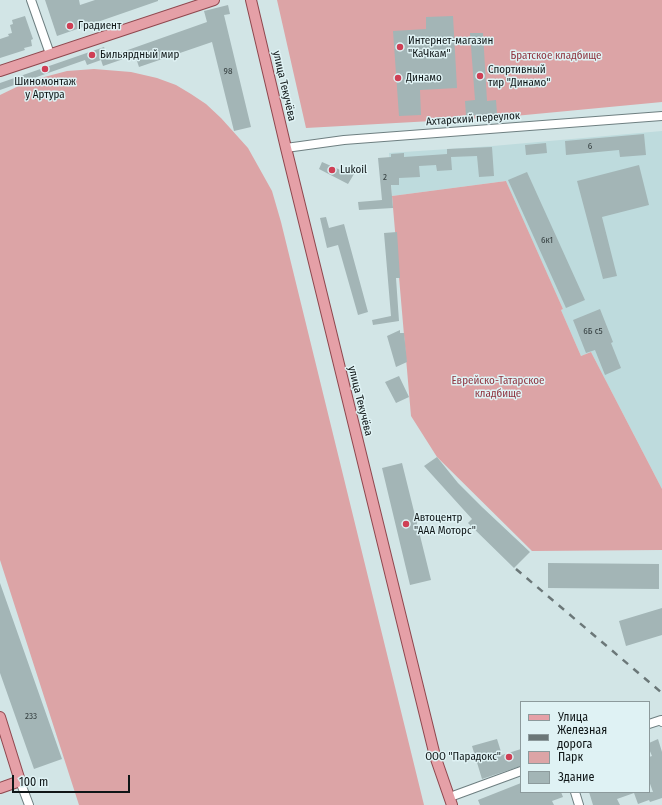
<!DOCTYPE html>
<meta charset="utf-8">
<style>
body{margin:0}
#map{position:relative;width:662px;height:805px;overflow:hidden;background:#d2e5e6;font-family:"Fira Sans Condensed",sans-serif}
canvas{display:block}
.legend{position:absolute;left:520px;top:701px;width:130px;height:92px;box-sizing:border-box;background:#dff2f4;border:1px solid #8c9a9c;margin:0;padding:5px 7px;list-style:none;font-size:12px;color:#0f1617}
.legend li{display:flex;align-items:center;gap:8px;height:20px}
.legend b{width:20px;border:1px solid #8c9a9c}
.scale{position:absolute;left:12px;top:775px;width:118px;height:18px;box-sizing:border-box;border:2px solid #0f1617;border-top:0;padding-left:5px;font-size:12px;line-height:14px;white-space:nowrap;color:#0f1617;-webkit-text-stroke:3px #dff2f4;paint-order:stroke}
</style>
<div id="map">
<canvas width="662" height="805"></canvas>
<ul class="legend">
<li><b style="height:5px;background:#e5a0a7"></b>Улица</li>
<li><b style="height:5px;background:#6b7778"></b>Железная дорога</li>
<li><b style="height:11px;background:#dca4a6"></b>Парк</li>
<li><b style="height:11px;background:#a3b5b6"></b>Здание</li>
</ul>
<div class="scale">100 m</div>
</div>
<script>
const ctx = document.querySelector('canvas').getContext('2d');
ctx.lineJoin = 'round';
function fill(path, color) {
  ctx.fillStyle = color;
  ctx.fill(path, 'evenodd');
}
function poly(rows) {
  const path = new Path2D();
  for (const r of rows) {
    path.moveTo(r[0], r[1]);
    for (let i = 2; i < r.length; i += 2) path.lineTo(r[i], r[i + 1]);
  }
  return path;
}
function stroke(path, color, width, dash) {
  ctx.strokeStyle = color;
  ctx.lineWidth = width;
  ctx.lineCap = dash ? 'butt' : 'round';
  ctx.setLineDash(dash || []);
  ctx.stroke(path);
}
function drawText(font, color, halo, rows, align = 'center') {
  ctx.font = font + ' "Fira Sans Condensed",sans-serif';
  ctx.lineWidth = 3;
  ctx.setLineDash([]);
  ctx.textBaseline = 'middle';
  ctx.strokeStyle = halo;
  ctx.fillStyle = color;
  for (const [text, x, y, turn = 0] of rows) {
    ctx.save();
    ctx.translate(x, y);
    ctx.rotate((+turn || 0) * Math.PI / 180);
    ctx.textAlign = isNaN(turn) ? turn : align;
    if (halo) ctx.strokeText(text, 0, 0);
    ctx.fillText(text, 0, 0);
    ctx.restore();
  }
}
const built = poly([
 [662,131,662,489,591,352,581,356,561,310,563,309,506,181,392,196,389,153,493,146]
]);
const green = poly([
 [277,0,662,0,662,102,504,117,306,128],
 [94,69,131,72,157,78,176,85,191,94,206,104,221,118,248,148,272,191,281,222,424,805,79,805,0,560,0,95,29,81,67,71],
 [506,181,563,309,561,310,581,356,591,352,662,489,662,550,532,551,437,457,411,416,392,196]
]);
const building = poly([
 [45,0,79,0,80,5,95,0,158,0,158,1,57,36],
 [228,5,230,14,224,15,251,127,234,131,212,42,139,67,135,55,103,66,101,60,87,65,85,60,0,90,0,83,104,47,108,57,207,22,204,11],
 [25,16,33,39,31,40,32,46,24,48,25,50,0,58,0,39,9,36,8,34,12,33,10,25,13,24,12,20],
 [453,16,457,88,420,90,421,115,399,116,393,31,426,29,426,17],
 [470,33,483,33,487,101,496,100,497,114,466,116,465,101,475,100],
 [644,134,646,155,620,157,619,150,566,155,565,141],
 [546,143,547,153,526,155,525,145],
 [492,147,494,176,479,177,477,156,451,157,452,170,437,171,436,165,419,166,420,177,399,178,399,185,391,185,393,208,359,210,358,202,382,200,378,158,391,157,391,154,404,153,404,157,447,154,447,149],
 [322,162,345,172,347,169,354,174,348,184,319,169],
 [639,165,649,205,602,217,617,276,603,279,577,181],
 [527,172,585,300,566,308,508,180],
 [326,217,329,228,344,224,368,312,358,315,338,245,327,248,320,218],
 [397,232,400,278,396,278,399,321,373,325,372,320,391,316,384,233],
 [600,309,613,342,611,343,621,368,605,375,595,350,586,353,573,320],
 [400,330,400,333,404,333,407,362,396,367,387,336],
 [399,376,409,397,396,403,385,382],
 [437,457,458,483,482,507,530,552,514,568,468,523,472,519,424,466],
 [402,463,431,580,410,585,382,468],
 [548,563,659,564,659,589,548,588],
 [0,583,62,759,34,769,0,673],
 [662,608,662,635,626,646,619,621],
 [497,739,502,755,521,749,521,766,482,779,472,746],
 [658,739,662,752,662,798,650,802,649,800,638,804,634,793,617,799,620,805,593,805,589,792,653,792,649,781,649,757,652,756,649,749,649,743],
 [521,783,521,792,561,792,563,797,552,801,554,805,480,805,478,800]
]);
const minor = poly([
 [31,0,50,54],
 [286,148,344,140,662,116],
 [649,724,661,720,662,722],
 [20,781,29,805],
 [575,792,579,805],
 [450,797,521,771]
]);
const major = poly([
 [251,0,286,148,435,756,452,805],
 [0,71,214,0],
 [0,717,20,781,0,788]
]);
const rail = poly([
 [516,569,662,693]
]);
const markers = [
 [70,26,4,"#cf3f55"],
 [400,47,4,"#cf3f55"],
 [92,55,4,"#cf3f55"],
 [45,69,4,"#cf3f55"],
 [480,76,4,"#cf3f55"],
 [398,78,4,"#cf3f55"],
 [332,170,4,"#cf3f55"],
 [406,524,4,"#cf3f55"],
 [509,757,4,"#cf3f55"]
];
const numberNames = [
 ["98",228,71],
 ["6",590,146],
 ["2",385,177],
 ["6к1",547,240],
 ["6Б с5",593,331],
 ["233",31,716]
];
const poiNames = [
 ["Градиент",78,26],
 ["Интернет-магазин",408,41],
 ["\"КаЧкам\"",408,54],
 ["Бильярдный мир",100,55],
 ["Спортивный",488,70],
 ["тир \"Динамо\"",488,83],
 ["Динамо",406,78],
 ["Шиномонтаж",45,82,"center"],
 ["у Артура",45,95,"center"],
 ["Lukoil",340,170],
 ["Автоцентр",414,518],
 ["\"ААА Моторс\"",414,531],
 ["ООО \"Парадокс\"",501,757,"right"]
];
const parkNames = [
 ["Братское кладбище",556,56],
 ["Еврейско-Татарское",498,381],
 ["кладбище",498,394]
];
const streetNames = [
 ["улица Текучёва",284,86,77],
 ["Ахтарский переулок",473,119,-4],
 ["улица Текучёва",360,401,76]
];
fill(built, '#bedbdd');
fill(green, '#dca4a6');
fill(building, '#a3b5b6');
stroke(minor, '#6e7f81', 10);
stroke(major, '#8f474e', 12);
stroke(minor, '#fff', 8);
stroke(major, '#e5a0a7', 10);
stroke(rail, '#6b7778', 2.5, [7, 7]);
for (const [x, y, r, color] of markers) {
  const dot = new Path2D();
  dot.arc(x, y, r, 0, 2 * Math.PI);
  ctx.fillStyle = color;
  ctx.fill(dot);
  stroke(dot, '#dff2f4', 1.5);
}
drawText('9px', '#343e3f', null, numberNames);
drawText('11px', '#0f1617', '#dff2f4', poiNames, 'left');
drawText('11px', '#8f3540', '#dff2f4', parkNames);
drawText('11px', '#0f1617', '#dff2f4', streetNames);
</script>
